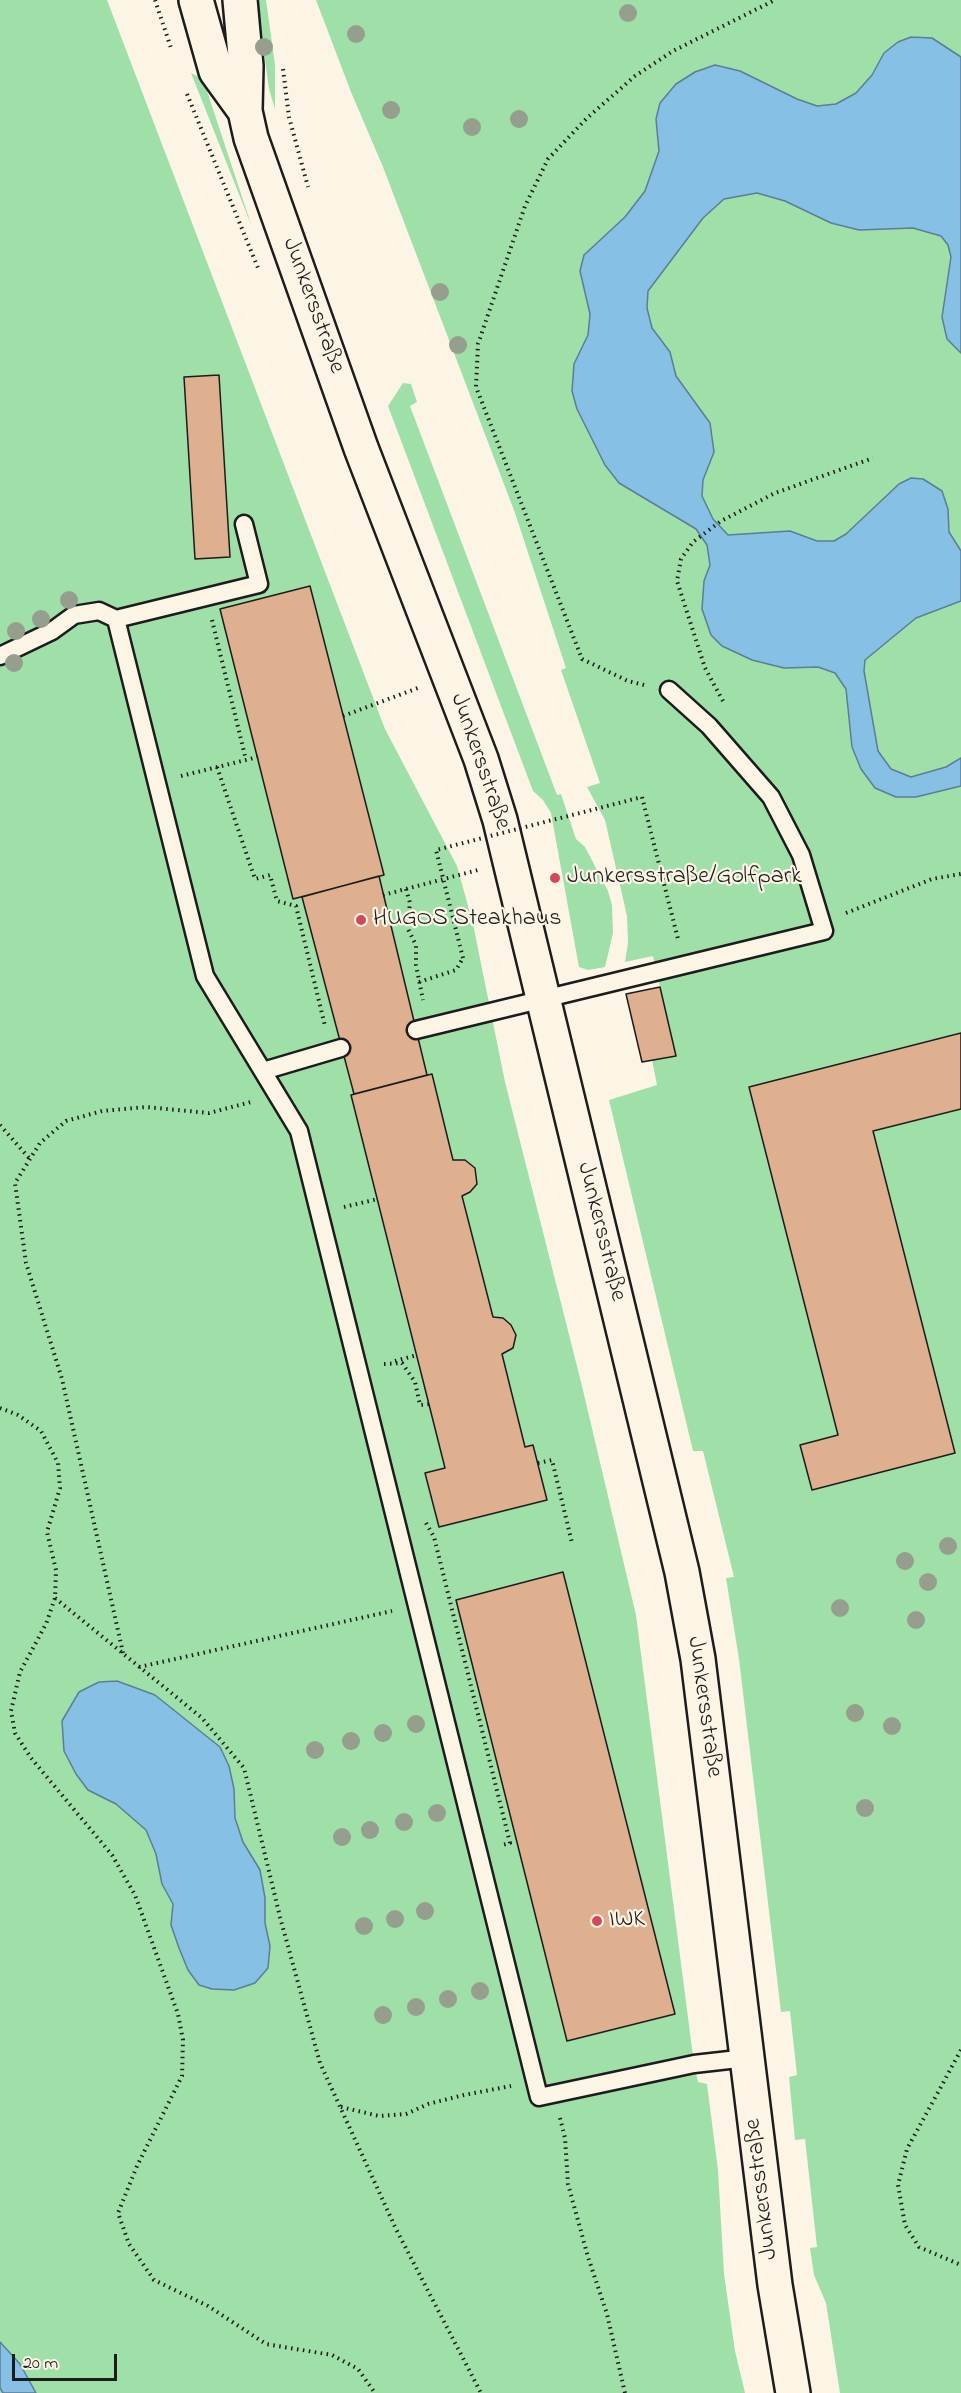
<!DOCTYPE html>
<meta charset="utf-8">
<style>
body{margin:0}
#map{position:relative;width:961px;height:2393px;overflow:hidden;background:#fcf5e5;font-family:"Indie Flower",sans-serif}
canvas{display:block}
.scale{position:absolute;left:12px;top:2354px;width:105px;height:27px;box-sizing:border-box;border:3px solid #1c1c1c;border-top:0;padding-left:8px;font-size:18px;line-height:21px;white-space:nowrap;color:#1c1c1c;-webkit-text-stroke:4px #fcf5e5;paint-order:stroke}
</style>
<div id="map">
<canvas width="961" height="2393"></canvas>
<div class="scale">20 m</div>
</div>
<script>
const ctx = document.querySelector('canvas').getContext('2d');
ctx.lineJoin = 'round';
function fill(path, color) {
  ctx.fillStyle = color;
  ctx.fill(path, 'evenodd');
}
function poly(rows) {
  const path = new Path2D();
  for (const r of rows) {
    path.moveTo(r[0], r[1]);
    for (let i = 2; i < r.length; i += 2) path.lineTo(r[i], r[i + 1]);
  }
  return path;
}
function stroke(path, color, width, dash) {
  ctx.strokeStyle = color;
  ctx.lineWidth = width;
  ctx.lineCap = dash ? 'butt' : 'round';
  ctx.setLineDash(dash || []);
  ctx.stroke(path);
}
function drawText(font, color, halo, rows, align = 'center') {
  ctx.font = font + ' "Indie Flower",sans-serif';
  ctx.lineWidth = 4.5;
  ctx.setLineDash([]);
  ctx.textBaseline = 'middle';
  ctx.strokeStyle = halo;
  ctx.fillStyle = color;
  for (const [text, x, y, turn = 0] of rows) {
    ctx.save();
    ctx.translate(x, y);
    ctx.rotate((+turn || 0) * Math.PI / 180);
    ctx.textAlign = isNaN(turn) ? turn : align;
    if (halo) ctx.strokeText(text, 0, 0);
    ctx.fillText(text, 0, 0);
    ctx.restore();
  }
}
const green = poly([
 [0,0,107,0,385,729,457,866,473,924,505,1082,582,1386,636,1615,694,2064,698,2082,707,2084,718,2170,724,2274,735,2351,745,2393,0,2393],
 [257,0,266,0,275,65,275,109,269,89],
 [316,0,961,0,961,2393,840,2393,826,2303,814,2275,810,2248,817,2247,805,2139,795,2140,789,2077,797,2075,790,2011,781,2012,739,1659,726,1578,734,1577,703,1451,693,1451,609,1100,657,1085,652,1060,642,1062,626,994,660,987,653,956,625,962,628,943,627,916,605,820,587,787,600,783,561,670,566,668,515,513,383,167,351,92],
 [191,73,199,77,205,85,252,227],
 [403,383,411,384,417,402,410,406,557,795,561,794,576,839,585,847,608,891,612,905,613,933,605,967,588,970,579,967,551,813,543,800,533,791,388,406]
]);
const water = poly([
 [911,37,932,38,961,57,961,353,947,339,942,317,951,257,948,245,941,236,913,228,859,230,831,223,785,201,757,193,724,199,703,218,648,291,647,308,652,328,670,352,676,376,710,423,714,452,703,480,702,496,713,519,728,535,790,531,817,541,834,541,846,534,899,484,911,478,923,479,942,491,948,509,949,532,961,551,961,601,916,618,865,660,864,671,878,751,891,769,911,777,946,767,961,758,961,786,916,797,896,797,875,788,861,769,852,747,846,689,835,673,818,667,784,668,752,660,722,646,711,635,702,609,704,581,710,565,707,545,696,529,619,483,605,465,577,409,572,391,574,364,588,335,590,314,580,271,584,255,625,217,645,191,659,151,656,119,660,103,676,84,695,72,715,65,740,71,797,99,817,106,836,104,856,93,872,75,884,53,898,42,911,37],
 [117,1681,155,1695,220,1747,229,1766,234,1789,235,1818,243,1842,260,1870,265,1898,265,1923,270,1946,268,1968,255,1983,234,1990,212,1989,199,1985,188,1970,179,1948,171,1925,173,1904,162,1884,156,1854,146,1830,116,1804,88,1790,76,1774,64,1751,62,1721,79,1692,99,1682,117,1681],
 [0,2342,20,2364,36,2393,3,2393,0,2388,0,2342]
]);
const building = poly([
 [219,375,230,557,195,559,184,377,219,375],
 [310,586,384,875,293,899,220,609,310,586],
 [379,876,427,1075,354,1094,302,897,379,876],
 [660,987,676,1056,642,1062,626,994,660,987],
 [961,1033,961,1109,873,1131,955,1453,812,1490,800,1445,838,1435,749,1087,961,1033],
 [432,1074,453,1160,465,1160,475,1168,477,1184,470,1192,462,1196,493,1317,503,1318,511,1325,516,1335,513,1348,502,1354,525,1447,533,1445,547,1500,439,1527,425,1473,445,1468,351,1095,432,1074],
 [563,1572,675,2014,567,2041,456,1600,563,1572]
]);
const path = poly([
 [155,0,171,48],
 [283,69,289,117,308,187],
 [187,94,258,268],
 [212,620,246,760],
 [644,685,628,681,582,659,476,387,478,344,525,206,548,159,587,118,635,76,673,51,775,0],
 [723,701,705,668,677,581,681,559,693,542,721,521,775,493,873,458],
 [343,716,418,688],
 [217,767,255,879,270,875,277,901,296,906,325,1026],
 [181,776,258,757],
 [642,797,678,939],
 [406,889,410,903,407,927,416,945,416,965,423,1000],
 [383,895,478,870],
 [846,913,932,879,961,874],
 [419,982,456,970,463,958],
 [0,1125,30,1159],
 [344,1207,378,1199],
 [395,1361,417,1355],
 [384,1364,402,1363,415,1382,420,1405,429,1404],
 [0,1408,18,1415,41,1431,58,1463,60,1488,47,1532,56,1570,55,1598,46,1624,20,1672,11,1711,15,1733,31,1758,112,1855,135,1895,178,2014,183,2040,182,2076,137,2166,118,2213,129,2244,154,2280,208,2306,266,2344,332,2355,358,2369,375,2393],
 [538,1463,552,1460,572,1543],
 [426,1523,434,1537,510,1843,502,1845],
 [55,1598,202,1718,244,1768,280,1917,320,2063,396,2229,481,2393],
 [123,1653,62,1379,26,1263,15,1183,40,1143,66,1121,102,1111,146,1107,209,1113,251,1102],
 [139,1667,392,1611],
 [961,2050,907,2149,898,2185,905,2225,919,2247,961,2265],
 [341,2107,379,2116,406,2114,428,2104,464,2095,511,2086],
 [560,2118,565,2138,568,2184,588,2257,607,2314,625,2393]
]);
const service = poly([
 [244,524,259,584,116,619,205,976,299,1131,539,2097,694,2064,747,2058],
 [0,656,52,631,74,615,99,611,116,619],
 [416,1030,824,931,801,855,771,797,709,726,669,690],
 [263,1071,341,1048]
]);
const secondary = poly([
 [196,0,216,71,245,111],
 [240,0,246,66,245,111,251,138,361,448,481,759,500,820,682,1572,698,1659,775,2285,793,2393]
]);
const pathBridge = poly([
 [463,958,436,850,642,797]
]);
const trees = [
 [628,13],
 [356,34],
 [264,47],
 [391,110],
 [519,119],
 [472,127],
 [440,292],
 [458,345],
 [69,600],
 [41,619],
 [16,631],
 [14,663],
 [948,1546],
 [905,1561],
 [928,1582],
 [840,1608],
 [916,1620],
 [855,1713],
 [416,1724],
 [892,1726],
 [383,1733],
 [351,1741],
 [315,1750],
 [865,1808],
 [437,1813],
 [404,1822],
 [370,1830],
 [342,1837],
 [425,1911],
 [395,1919],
 [364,1926],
 [480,1991],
 [448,1999],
 [416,2007],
 [383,2015]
];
const markers = [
 [555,878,6,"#d1495b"],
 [361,920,6,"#d1495b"],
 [597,1921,6,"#d1495b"]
];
const streetNames = [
 ["Junkersstraße",312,306,70],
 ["Junkersstraße",479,762,71],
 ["Junkersstraße",600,1232,76],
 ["Junkersstraße",703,1707,82],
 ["Junkersstraße",763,2189,-97]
];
const poiNames = [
 ["Junkersstraße/Golfpark",567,878],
 ["HUGOS Steakhaus",373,920],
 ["IWK",609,1921]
];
fill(green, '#9fdfa8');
fill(water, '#86c0e5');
stroke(water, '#5c7e95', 1.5);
fill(building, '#deb08f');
stroke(building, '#1c1c1c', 1.5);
stroke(service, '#1c1c1c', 21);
stroke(secondary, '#1c1c1c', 38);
stroke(path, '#1c1c1c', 4, [1.5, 4.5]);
stroke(service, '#fcf5e5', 16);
stroke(secondary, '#fcf5e5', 33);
stroke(pathBridge, '#1c1c1c', 4, [1.5, 4.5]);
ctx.fillStyle = '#969e8e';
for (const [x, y] of trees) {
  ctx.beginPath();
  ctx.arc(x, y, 9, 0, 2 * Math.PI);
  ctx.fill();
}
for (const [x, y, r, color] of markers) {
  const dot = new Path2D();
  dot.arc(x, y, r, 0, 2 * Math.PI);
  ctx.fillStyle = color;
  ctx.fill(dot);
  stroke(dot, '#fcf5e5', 2);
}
drawText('24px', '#1c1c1c', '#fcf5e5', streetNames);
drawText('24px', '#1c1c1c', '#fcf5e5', poiNames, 'left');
</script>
